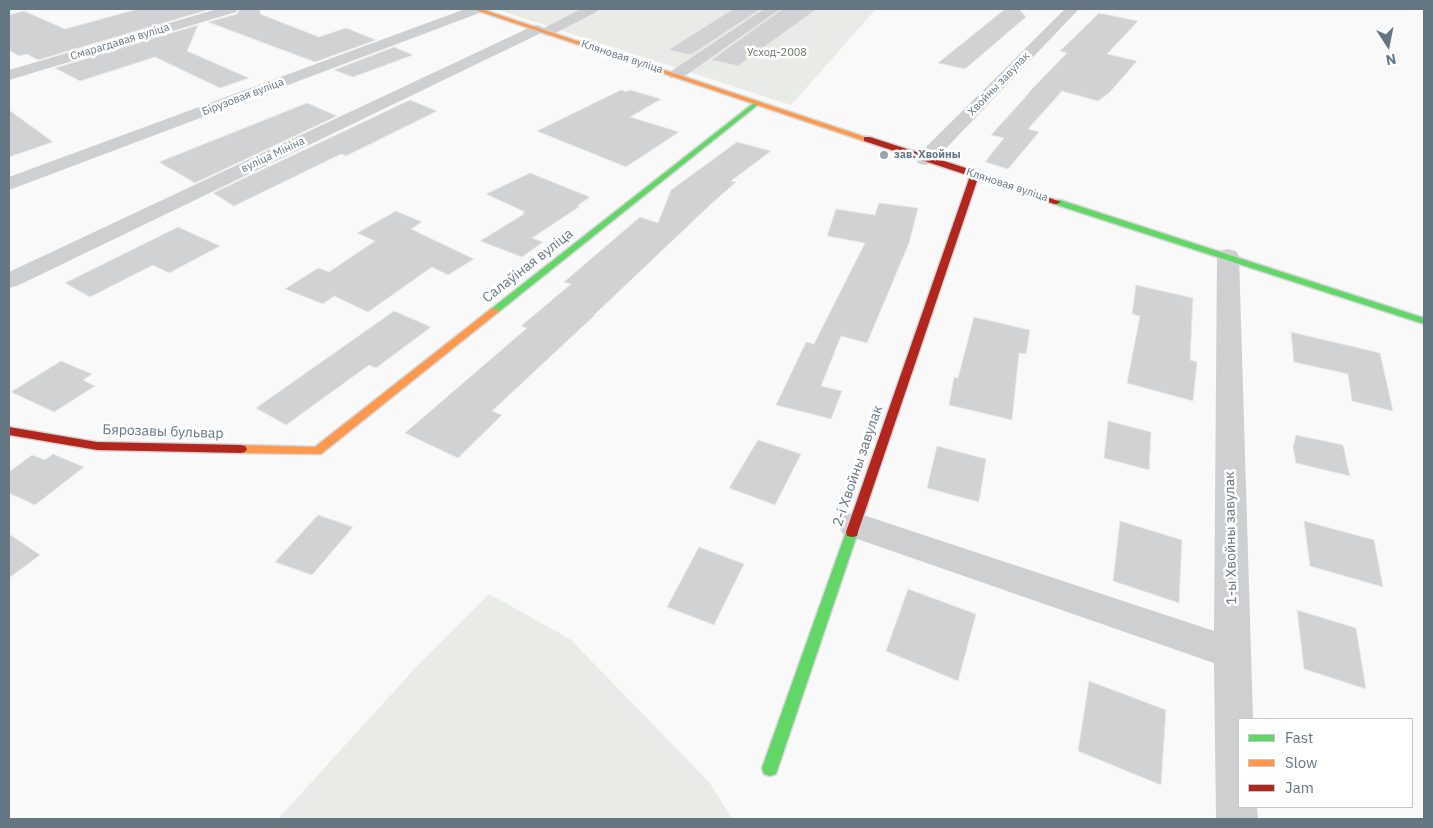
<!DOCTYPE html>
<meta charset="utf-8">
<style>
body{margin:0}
#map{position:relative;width:1433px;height:828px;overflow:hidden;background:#f9f9f9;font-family:"IBM Plex Sans",sans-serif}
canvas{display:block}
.frame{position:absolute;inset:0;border:10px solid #657683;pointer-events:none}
.legend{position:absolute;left:1238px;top:718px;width:175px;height:90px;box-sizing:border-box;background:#fff;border:1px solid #c1c8cd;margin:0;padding:6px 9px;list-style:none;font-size:15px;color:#657683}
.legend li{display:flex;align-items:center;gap:10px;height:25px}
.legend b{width:25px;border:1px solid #c1c8cd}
.north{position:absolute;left:1363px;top:20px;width:50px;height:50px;-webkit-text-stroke:4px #fff;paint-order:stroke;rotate:169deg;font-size:14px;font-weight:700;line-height:20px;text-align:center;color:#657683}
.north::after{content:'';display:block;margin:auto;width:18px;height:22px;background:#657683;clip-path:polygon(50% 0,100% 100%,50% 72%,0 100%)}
</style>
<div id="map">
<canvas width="1433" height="828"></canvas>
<div class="frame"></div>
<ul class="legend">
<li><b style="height:6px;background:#63d668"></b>Fast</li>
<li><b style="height:6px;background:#ff974d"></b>Slow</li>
<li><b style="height:6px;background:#b3261e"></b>Jam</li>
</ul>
<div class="north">N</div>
</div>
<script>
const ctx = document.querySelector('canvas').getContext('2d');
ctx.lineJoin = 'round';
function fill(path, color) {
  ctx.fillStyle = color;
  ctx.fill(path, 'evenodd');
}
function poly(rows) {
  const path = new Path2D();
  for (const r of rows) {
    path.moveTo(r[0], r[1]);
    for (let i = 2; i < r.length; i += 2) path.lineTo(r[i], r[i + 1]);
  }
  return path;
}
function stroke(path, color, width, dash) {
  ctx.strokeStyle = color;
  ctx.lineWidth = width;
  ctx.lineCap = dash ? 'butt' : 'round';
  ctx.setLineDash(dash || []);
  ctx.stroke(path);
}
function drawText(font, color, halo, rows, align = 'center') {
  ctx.font = font + ' "IBM Plex Sans",sans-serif';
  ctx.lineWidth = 5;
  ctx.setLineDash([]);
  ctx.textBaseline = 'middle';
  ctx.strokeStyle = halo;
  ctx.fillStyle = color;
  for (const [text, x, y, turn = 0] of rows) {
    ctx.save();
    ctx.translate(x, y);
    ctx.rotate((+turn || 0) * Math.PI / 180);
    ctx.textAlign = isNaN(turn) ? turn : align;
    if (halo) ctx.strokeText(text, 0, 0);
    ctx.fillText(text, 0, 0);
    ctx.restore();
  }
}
const green = poly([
 [495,9,876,9,791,105],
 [489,594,570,639,709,782,732,819,278,819,418,665]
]);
const building = poly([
 [138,9,211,9,38,60,27,54,19,56,9,50,9,15,24,11,65,29,138,9],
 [240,9,260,9,260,14,319,37,346,28,376,40,315,62,208,22,237,14,240,9],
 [733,9,761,9,691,55,668,50,733,9],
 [782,9,817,9,738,66,711,60,782,9],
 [1005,9,1019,9,1026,17,965,69,938,63,1005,9],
 [1099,13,1138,21,1107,54,1137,61,1110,92,1098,101,1062,91,1028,129,1039,132,1008,169,985,162,1004,138,991,135,1029,93,1028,93,1067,53,1060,51,1099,13],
 [198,25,187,51,249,78,220,88,155,57,80,81,55,68,198,25],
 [394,47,413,55,353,77,334,70,394,47],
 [621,90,626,92,630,90,661,99,630,117,679,132,626,167,537,131,621,90],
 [410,100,437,111,346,156,341,154,234,206,213,193,410,100],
 [307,103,337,116,195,183,159,162,307,103],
 [9,110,53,142,9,157,9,110],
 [737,142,771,151,731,181,736,182,710,205,594,315,595,315,492,411,502,415,458,458,405,433,527,328,521,326,571,284,564,282,640,217,658,223,671,190,737,142],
 [530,173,590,197,577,206,579,207,532,238,543,242,522,257,480,241,524,214,523,213,525,212,486,194,530,173],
 [879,203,918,208,909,243,867,343,841,336,821,386,842,391,831,419,776,405,806,342,814,344,865,243,827,236,836,209,875,215,879,203],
 [396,211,422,222,411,229,474,259,448,275,432,267,368,312,334,296,323,304,285,289,318,268,329,272,375,241,357,233,396,211],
 [178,227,220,246,169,273,153,265,90,297,65,283,178,227],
 [1136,285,1193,298,1190,360,1197,362,1193,401,1127,383,1140,316,1132,314,1136,285],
 [394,311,431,327,376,368,369,365,286,425,256,408,394,311],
 [974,317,1030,330,1026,354,1019,353,1012,420,949,405,954,377,958,378,974,317],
 [1291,332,1380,353,1393,411,1352,401,1348,374,1294,362,1291,332],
 [61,361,92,374,83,380,95,386,54,412,11,392,61,361],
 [1108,421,1151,432,1149,470,1104,458,1108,421],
 [1296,435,1343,445,1350,476,1296,463,1293,447,1296,435],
 [758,440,801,454,775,505,729,488,758,440],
 [937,446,986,459,979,502,927,488,937,446],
 [53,454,84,467,35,505,9,493,9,472,32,455,45,460,53,454],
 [318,515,353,527,312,575,275,562,318,515],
 [1120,521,1182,540,1179,603,1113,581,1120,521],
 [1304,521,1374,540,1383,587,1310,566,1304,521],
 [9,534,40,555,9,578,9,534],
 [699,547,744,564,714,625,667,607,699,547],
 [908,589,976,614,958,681,886,651,908,589],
 [1297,610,1356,628,1366,689,1304,669,1297,610],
 [1089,681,1166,710,1161,785,1078,751,1089,681]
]);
const street = poly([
 [217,9,238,9,236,12,9,80,9,70,217,9],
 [465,9,484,9,482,12,9,190,9,177,465,9],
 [581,9,598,9,596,12,552,35,547,36,541,33,17,286,9,288,9,272,533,26,538,25,544,28,581,9],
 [764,9,780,9,682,78,670,78,668,75,670,72,764,9],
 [1065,9,1079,9,932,163,925,165,918,163,916,159,918,155,1065,9],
 [1228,249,1236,251,1239,256,1253,719,1239,719,1239,807,1257,807,1258,819,1216,819,1214,663,843,534,838,525,843,516,854,512,1214,631,1217,256,1220,251,1228,249]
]);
const fast = poly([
 [755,102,760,103,497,313,491,313,489,311,491,309,755,102],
 [1054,200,1060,200,1424,318,1424,324,1054,204,1054,200],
 [852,527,857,528,858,532,778,768,776,774,770,776,764,774,762,768,846,532,847,528,852,527]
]);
const slow = poly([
 [473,9,481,9,871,139,864,141,473,9],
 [494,308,499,311,497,313,321,454,241,453,237,452,235,449,237,446,241,445,315,447,491,309,494,308]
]);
const jam = poly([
 [864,137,870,137,978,172,1061,202,1057,204,1054,204,978,178,858,532,857,536,852,537,847,536,846,532,970,176,864,141,864,137],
 [9,427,97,442,241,445,245,446,247,449,245,452,241,453,97,450,9,435,9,427]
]);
const markers = [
 [884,155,5,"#99a4ac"]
];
const farStreetnames = [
 ["Смарагдавая вуліца",120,42,-17],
 ["Кляновая вуліца",622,57,18],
 ["Хвойны завулак",999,84,-46],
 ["Бірузовая вуліца",243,97,-21],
 ["вуліца Мініна",273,155,-25],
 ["Кляновая вуліца",1007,185,18]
];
const farParknames = [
 ["Усход-2008",777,53]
];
const farPoinames = [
 ["зав. Хвойны",894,155]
];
const streetNames = [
 ["Салаўіная вуліца",528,266,-38],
 ["Бярозавы бульвар",163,432,2],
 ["2-і Хвойны завулак",858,466,-71],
 ["1-ы Хвойны завулак",1231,538,-91]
];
fill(green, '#e8ebe6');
fill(building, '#d0d2d3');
stroke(building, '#e8e8e8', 1);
stroke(fast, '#d5d6d7', 3);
stroke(slow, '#d5d6d7', 3);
stroke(jam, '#d5d6d7', 3);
fill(street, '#cecfd0');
fill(fast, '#63d668');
fill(slow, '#ff974d');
fill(jam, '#b3261e');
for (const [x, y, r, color] of markers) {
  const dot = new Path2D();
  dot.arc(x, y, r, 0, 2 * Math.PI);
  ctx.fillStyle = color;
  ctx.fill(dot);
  stroke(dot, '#fff', 2);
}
drawText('11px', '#657683', '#fff', farStreetnames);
drawText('11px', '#687a64', '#fff', farParknames);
drawText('bold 11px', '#657683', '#fff', farPoinames, 'left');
drawText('14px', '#657683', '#fff', streetNames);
</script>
